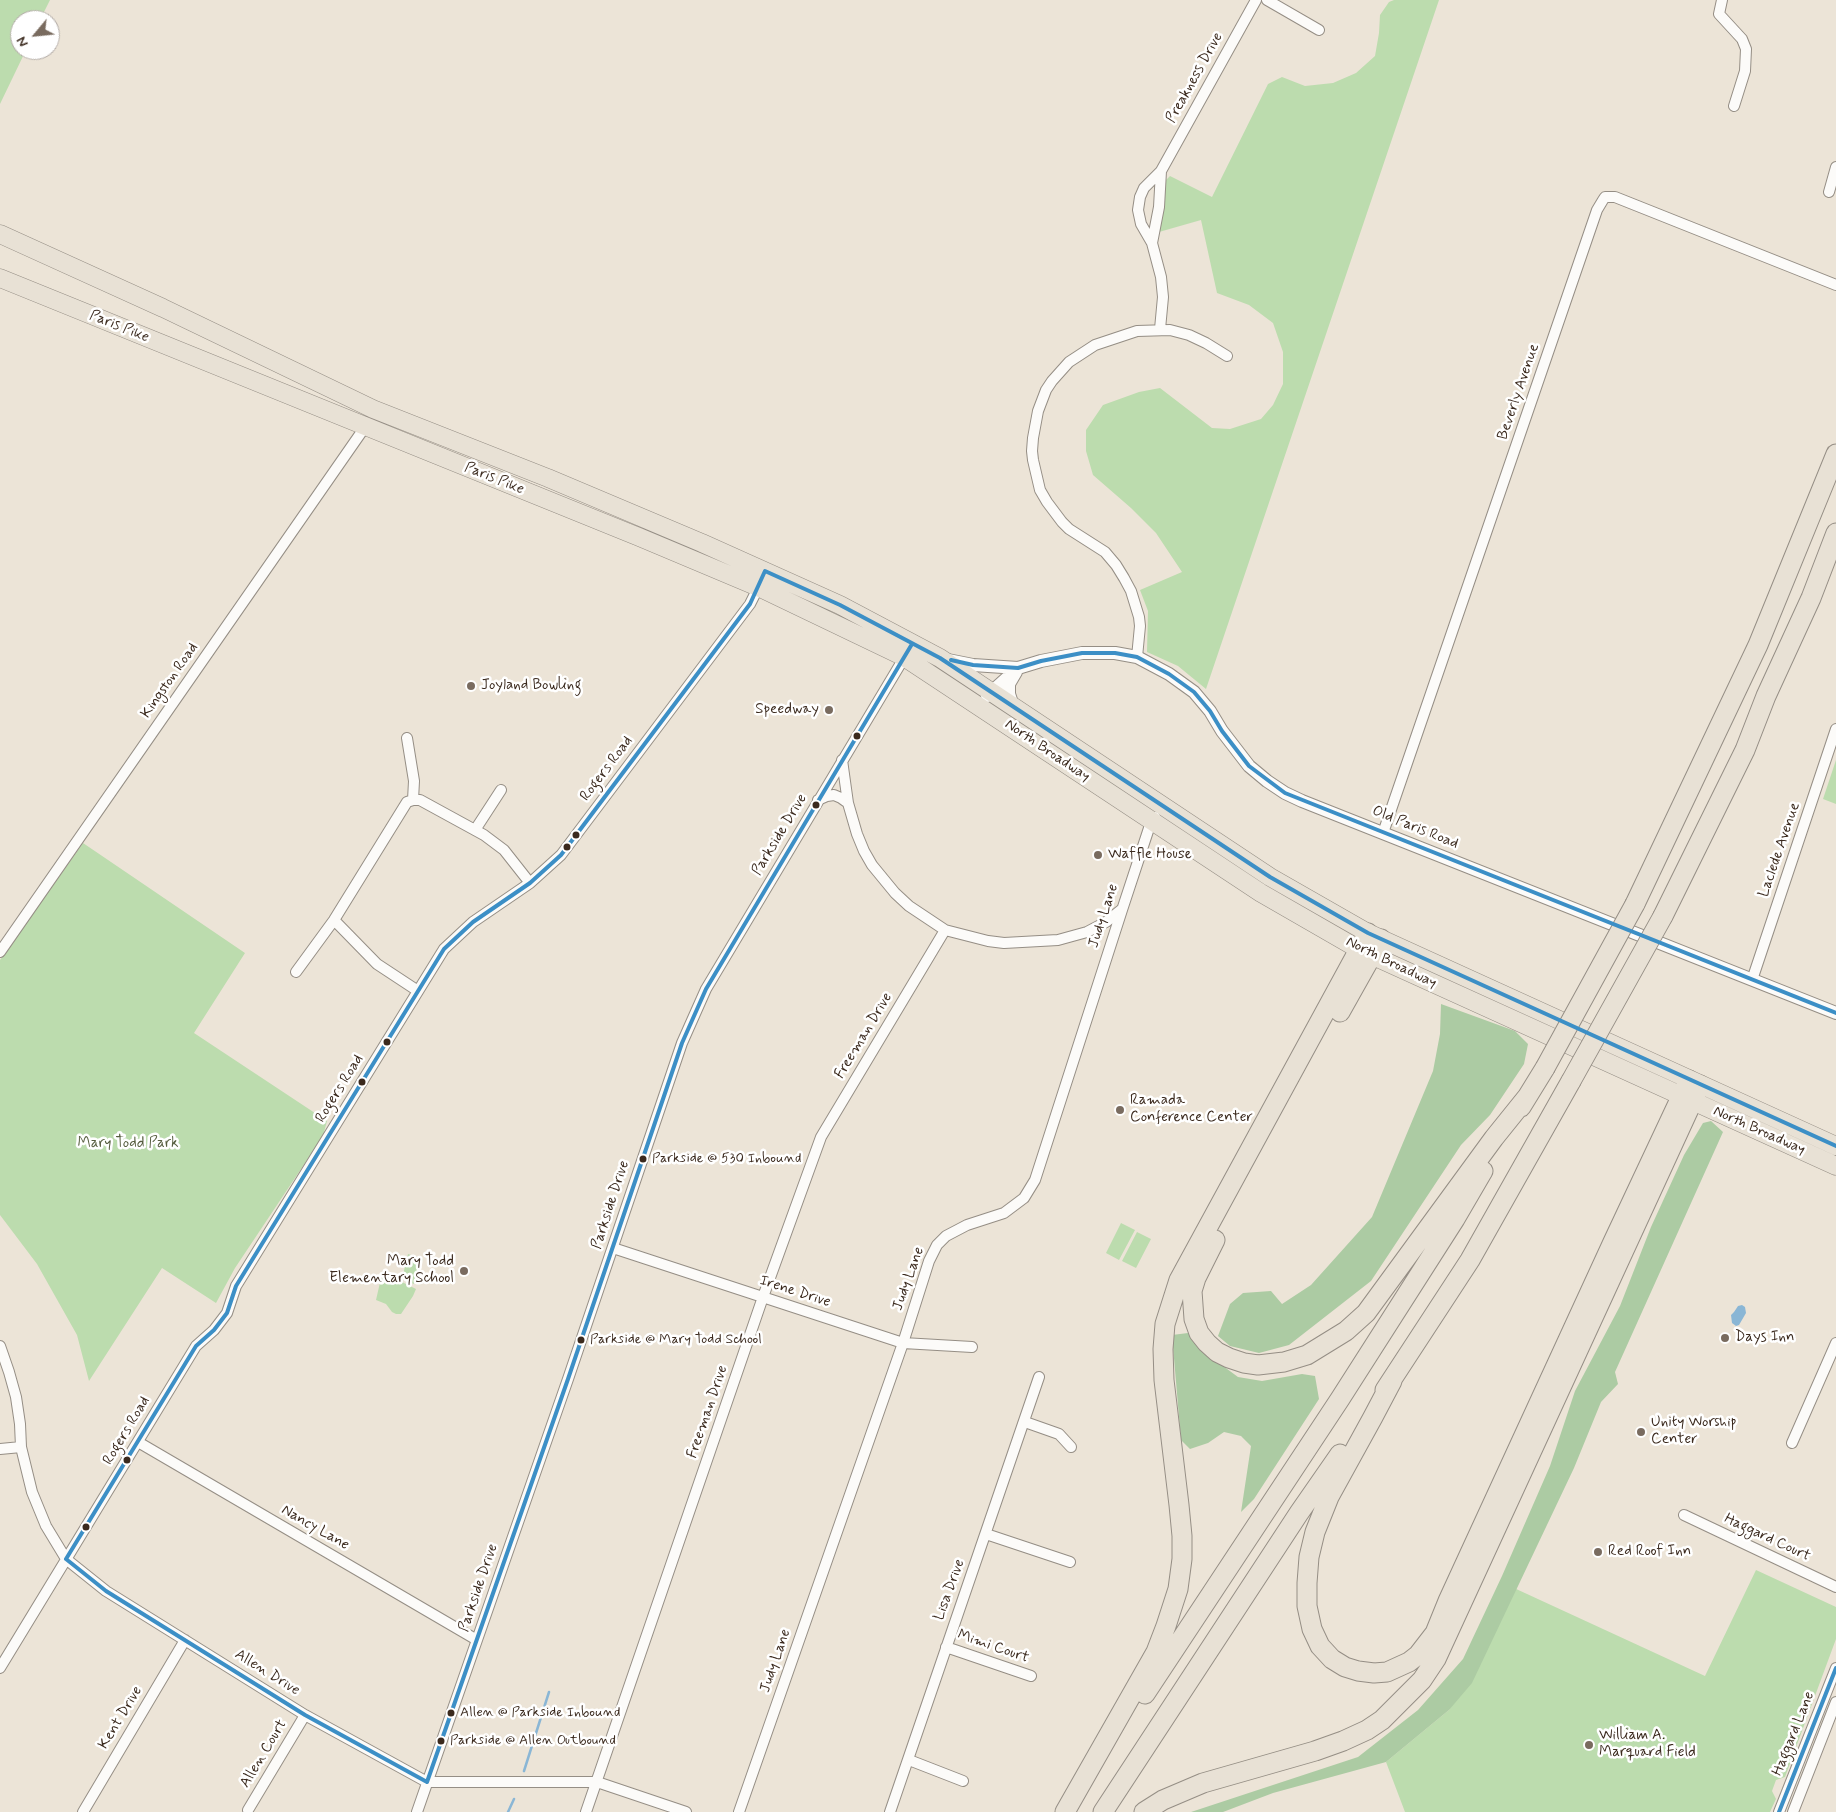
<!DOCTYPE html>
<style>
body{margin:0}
#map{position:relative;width:1836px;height:1812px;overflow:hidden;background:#ece4d7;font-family:Mynerve,sans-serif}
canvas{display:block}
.north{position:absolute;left:10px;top:10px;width:50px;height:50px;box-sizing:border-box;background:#fff;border:1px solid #b1aaa5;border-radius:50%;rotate:242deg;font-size:14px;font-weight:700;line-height:20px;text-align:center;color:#3b2a1e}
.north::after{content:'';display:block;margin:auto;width:18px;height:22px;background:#796b5f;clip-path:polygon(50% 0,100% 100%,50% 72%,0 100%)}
</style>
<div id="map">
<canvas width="1836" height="1812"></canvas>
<div class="north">N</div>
</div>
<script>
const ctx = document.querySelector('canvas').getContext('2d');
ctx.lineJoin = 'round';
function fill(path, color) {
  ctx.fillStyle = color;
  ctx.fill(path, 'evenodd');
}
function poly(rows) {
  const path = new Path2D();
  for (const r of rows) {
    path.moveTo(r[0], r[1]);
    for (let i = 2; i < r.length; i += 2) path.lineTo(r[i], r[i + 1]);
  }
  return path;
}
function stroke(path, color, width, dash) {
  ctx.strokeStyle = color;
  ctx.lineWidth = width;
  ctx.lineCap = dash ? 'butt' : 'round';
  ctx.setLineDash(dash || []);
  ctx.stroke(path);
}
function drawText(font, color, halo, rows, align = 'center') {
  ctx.font = font + ' Mynerve,sans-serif';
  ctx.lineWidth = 5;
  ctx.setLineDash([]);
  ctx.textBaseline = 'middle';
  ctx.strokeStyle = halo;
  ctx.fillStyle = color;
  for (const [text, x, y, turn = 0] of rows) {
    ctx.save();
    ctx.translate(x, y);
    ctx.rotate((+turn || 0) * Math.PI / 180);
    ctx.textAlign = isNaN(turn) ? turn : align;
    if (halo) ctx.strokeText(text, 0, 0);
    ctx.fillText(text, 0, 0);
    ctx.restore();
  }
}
const green = poly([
 [0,0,50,0,40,20,20,20,20,50,26,50,0,104],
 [1394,0,1439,0,1206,689,1178,666,1147,652,1148,611,1140,590,1182,572,1156,533,1131,508,1093,475,1086,451,1086,430,1103,405,1139,392,1160,388,1212,428,1230,429,1261,419,1273,405,1283,384,1283,352,1273,323,1249,305,1217,293,1201,220,1159,232,1165,181,1170,176,1212,197,1268,84,1282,77,1305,86,1333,83,1356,73,1375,56,1379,33,1380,15,1389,2],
 [1836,760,1836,804,1823,799],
 [83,843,245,953,194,1033,327,1121,323,1136,235,1268,216,1303,162,1268,89,1381,77,1335,37,1264,0,1215,0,960],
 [1121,1223,1135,1230,1119,1260,1106,1253],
 [1137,1232,1151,1239,1136,1268,1122,1261],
 [408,1254,423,1259,414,1284,402,1279],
 [392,1277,416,1289,413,1296,401,1314,396,1314,392,1312,386,1304,376,1300,381,1278,390,1279],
 [1756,1570,1836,1607,1836,1639,1785,1777,1776,1780,1772,1791,1776,1799,1770,1812,1405,1812,1386,1762,1449,1710,1514,1588,1705,1676]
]);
const forest = poly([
 [1441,1004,1515,1031,1528,1044,1524,1064,1490,1115,1461,1145,1371,1281,1289,1345,1259,1353,1230,1346,1218,1336,1230,1304,1243,1293,1271,1291,1282,1304,1311,1285,1372,1217,1433,1071,1440,1034],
 [1711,1121,1723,1132,1615,1372,1618,1384,1601,1402,1574,1468,1472,1683,1449,1710,1386,1762,1273,1793,1223,1812,1191,1812,1358,1757,1418,1710,1463,1659,1502,1576,1550,1466,1575,1391,1620,1306,1651,1227,1684,1155,1703,1123],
 [1188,1333,1204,1352,1238,1377,1262,1381,1302,1374,1315,1376,1319,1399,1254,1499,1241,1512,1251,1446,1241,1436,1224,1432,1208,1443,1190,1449,1181,1440,1172,1335]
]);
const water = poly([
 [1742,1305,1745,1307,1746,1313,1739,1325,1736,1326,1732,1323,1731,1315,1734,1312,1738,1306]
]);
const stream = poly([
 [524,1771,549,1692],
 [508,1812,514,1799]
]);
const minor = poly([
 [1267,0,1319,30],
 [1722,0,1719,14,1742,39,1746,49,1745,71,1734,106],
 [1829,192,1836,167],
 [1152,243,1159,207,1161,171],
 [1160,329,1163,297,1161,277,1152,243,1141,224,1138,210,1140,197,1144,188,1161,171,1256,0],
 [1137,657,1140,626,1139,617,1131,591,1124,578,1116,565,1105,552,1069,529,1062,522,1047,502,1040,490,1033,460,1032,451,1033,438,1038,411,1046,390,1052,381,1069,362,1095,345,1137,331,1170,330,1189,335,1206,343,1227,356],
 [407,738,414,781,413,800],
 [842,760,848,803,857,834,864,851,872,865,895,893,909,906,945,930,988,941,1004,943,1058,940,1087,932,1106,922,1121,910],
 [818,800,827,796,834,795,841,798,848,803],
 [475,830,501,790],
 [1383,833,1597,210,1603,200,1605,197,1615,197,1836,285],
 [334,920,377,964,418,991],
 [0,952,365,427],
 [296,972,334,920,407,802,413,800,420,800,484,835,504,850,530,883],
 [1752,980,1836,729],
 [613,1248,903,1343,972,1347],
 [0,1346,9,1372,16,1397,20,1424,21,1447,32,1492,46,1526,66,1559,106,1591,305,1715,427,1782,597,1782,686,1812],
 [1025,1422,1059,1434,1071,1447],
 [138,1442,477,1640],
 [1792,1443,1836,1343],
 [0,1449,21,1447],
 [1684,1515,1836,1587],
 [986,1534,1070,1562],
 [946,1647,1031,1676],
 [0,1668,196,1346,214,1330,227,1313,236,1286,444,949,473,922,530,883,561,855,750,604,760,584],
 [909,1760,963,1781],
 [248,1810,305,1715],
 [83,1812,185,1640],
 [417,1812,568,1379,682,1043,706,989,907,653],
 [586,1812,763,1297,821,1137,945,930],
 [739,1812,903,1343,929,1261,937,1245,946,1236,967,1225,1004,1213,1024,1198,1035,1180,1122,910,1151,822,1155,817],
 [890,1812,1039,1377],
 [1779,1812,1836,1668],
 [1793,1812,1836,1702]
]);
const tertiary = poly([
 [948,660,973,665,1018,668,1041,661,1082,653,1115,653,1137,657,1169,674,1194,692,1210,711,1222,731,1249,766,1267,781,1285,793,1302,801,1836,1013],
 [987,696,1018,668],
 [1013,706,1009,694,1009,684,1016,672]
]);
const trunk = poly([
 [0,234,163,308,373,409,548,478,702,543,840,605,940,658,1270,877,1368,933,1836,1146],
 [0,278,639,537,758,587,904,657,1261,893,1360,950,1836,1166]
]);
const motorway = poly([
 [1635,904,1758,645,1836,454],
 [1663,916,1745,750,1766,696,1811,598,1836,533],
 [1340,1012,1381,939],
 [1521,1107,1545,1068],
 [1215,1240,1196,1278,1192,1291,1194,1319,1199,1333,1207,1343,1217,1352,1229,1358,1244,1363,1258,1365,1284,1362,1307,1355,1346,1331,1366,1313,1494,1138,1527,1097],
 [1392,1381,1373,1417,1329,1497,1315,1532,1309,1557,1307,1583,1307,1606,1312,1629,1320,1646,1332,1659,1345,1667,1358,1671,1374,1673,1387,1672,1409,1662,1418,1655,1435,1633,1448,1601,1613,1242,1689,1080],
 [1385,1390,1470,1260,1571,1081],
 [1145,1694,1340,1399,1455,1219,1483,1171],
 [1065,1812,1156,1652,1166,1626,1178,1589,1182,1559,1182,1536,1179,1505,1164,1380,1163,1349,1165,1324,1179,1280,1368,933],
 [1103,1812,1299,1513,1340,1454],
 [1144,1812,1163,1800,1203,1783,1315,1751,1343,1741,1367,1730,1382,1720,1422,1680,1436,1659,1700,1085]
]);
const motorwayBridge = poly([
 [1545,1068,1635,904],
 [1571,1081,1663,916]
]);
const bus1 = poly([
 [951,660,973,665,1018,668,1041,661,1082,653,1115,653,1137,657,1169,674,1194,692,1210,711,1222,731,1249,766,1285,793,1836,1013],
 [66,1559,196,1346,214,1330,227,1313,236,1286,444,949,473,922,530,883,561,855,750,604,765,571,840,605,940,658,1270,877,1368,933,1836,1146],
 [66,1559,106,1591,305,1715,427,1782],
 [427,1782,568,1379,682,1043,706,989,912,644],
 [1779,1812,1836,1668]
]);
const markers = [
 [471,686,5,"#796b5f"],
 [829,710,5,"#796b5f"],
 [857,736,4.5,"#3b2a1e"],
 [816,805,4.5,"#3b2a1e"],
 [576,835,4.5,"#3b2a1e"],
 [567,847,4.5,"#3b2a1e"],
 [1098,855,5,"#796b5f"],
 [387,1042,4.5,"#3b2a1e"],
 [362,1082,4.5,"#3b2a1e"],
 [1120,1110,5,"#796b5f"],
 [643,1159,4.5,"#3b2a1e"],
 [464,1271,5,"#796b5f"],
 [1725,1338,5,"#796b5f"],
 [581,1340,4.5,"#3b2a1e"],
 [1641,1432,5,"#796b5f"],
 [127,1460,4.5,"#3b2a1e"],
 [86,1527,4.5,"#3b2a1e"],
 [1598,1552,5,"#796b5f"],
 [451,1713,4.5,"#3b2a1e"],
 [441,1741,4.5,"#3b2a1e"],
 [1589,1745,5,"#796b5f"]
];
const busNames = [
 ["Parkside @ 530 Inbound",652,1159],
 ["Parkside @ Mary Todd School",590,1340],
 ["Allen @ Parkside Inbound",460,1713],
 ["Parkside @ Allen Outbound",450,1741]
];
const streetNames = [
 ["Preakness Drive",1195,78,-61],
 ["Paris Pike",119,327,22],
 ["Beverly Avenue",1519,392,-71],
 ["Paris Pike",494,479,22],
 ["Kingston Road",170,681,-55],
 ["North Broadway",1047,751,34],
 ["Rogers Road",607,769,-53],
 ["Old Paris Road",1415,828,22],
 ["Parkside Drive",780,835,-59],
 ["Laclede Avenue",1780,850,-71],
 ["Judy Lane",1104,916,-72],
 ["North Broadway",1391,963,26],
 ["Freeman Drive",864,1036,-59],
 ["Rogers Road",340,1089,-58],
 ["North Broadway",1759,1131,24],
 ["Parkside Drive",611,1205,-72],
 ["Judy Lane",909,1279,-70],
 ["Irene Drive",795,1292,18],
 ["Freeman Drive",708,1412,-71],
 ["Rogers Road",127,1431,-59],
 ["Nancy Lane",315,1528,30],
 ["Haggard Court",1767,1538,25],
 ["Parkside Drive",479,1588,-71],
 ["Lisa Drive",950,1590,-70],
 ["Mimi Court",993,1647,19],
 ["Judy Lane",776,1661,-71],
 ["Allen Drive",267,1673,32],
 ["Kent Drive",121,1718,-59],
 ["Haggard Lane",1794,1734,-68],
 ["Allen Court",264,1754,-59]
];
const poiNames = [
 ["Joyland Bowling",481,686],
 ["Speedway",819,710,"right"],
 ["Waffle House",1108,855],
 ["Ramada",1130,1101],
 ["Conference Center",1130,1118],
 ["Mary Todd",454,1262,"right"],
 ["Elementary School",454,1279,"right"],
 ["Days Inn",1735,1338],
 ["Unity Worship",1651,1423],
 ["Center",1651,1440],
 ["Red Roof Inn",1608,1552],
 ["William A.",1599,1736],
 ["Marquard Field",1599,1753]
];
const parkNames = [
 ["Mary Todd Park",128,1144]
];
fill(green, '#bcdcae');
fill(forest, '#accba3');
fill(water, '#8ab6d5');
stroke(stream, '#8ab6d5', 2.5);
stroke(minor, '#958e85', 12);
stroke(tertiary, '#958e85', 14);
stroke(trunk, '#958e85', 19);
stroke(motorway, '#958e85', 21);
stroke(minor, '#fcfbf9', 10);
stroke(tertiary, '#fcfbf9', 12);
stroke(trunk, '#e8e1d5', 18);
stroke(motorway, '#e8e1d5', 19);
stroke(motorwayBridge, '#958e85', 21, []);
stroke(motorwayBridge, '#e8e1d5', 19);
stroke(bus1, '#3c8fc6', 4);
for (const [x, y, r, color] of markers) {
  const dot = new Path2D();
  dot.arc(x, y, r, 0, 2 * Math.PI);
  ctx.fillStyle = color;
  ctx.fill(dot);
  stroke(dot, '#fff', 2);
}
drawText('14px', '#3b2a1e', '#fff', busNames, 'left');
drawText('15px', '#3b2a1e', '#fff', streetNames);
drawText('15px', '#3b2a1e', '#fff', poiNames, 'left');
drawText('15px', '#565d3f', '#fff', parkNames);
</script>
